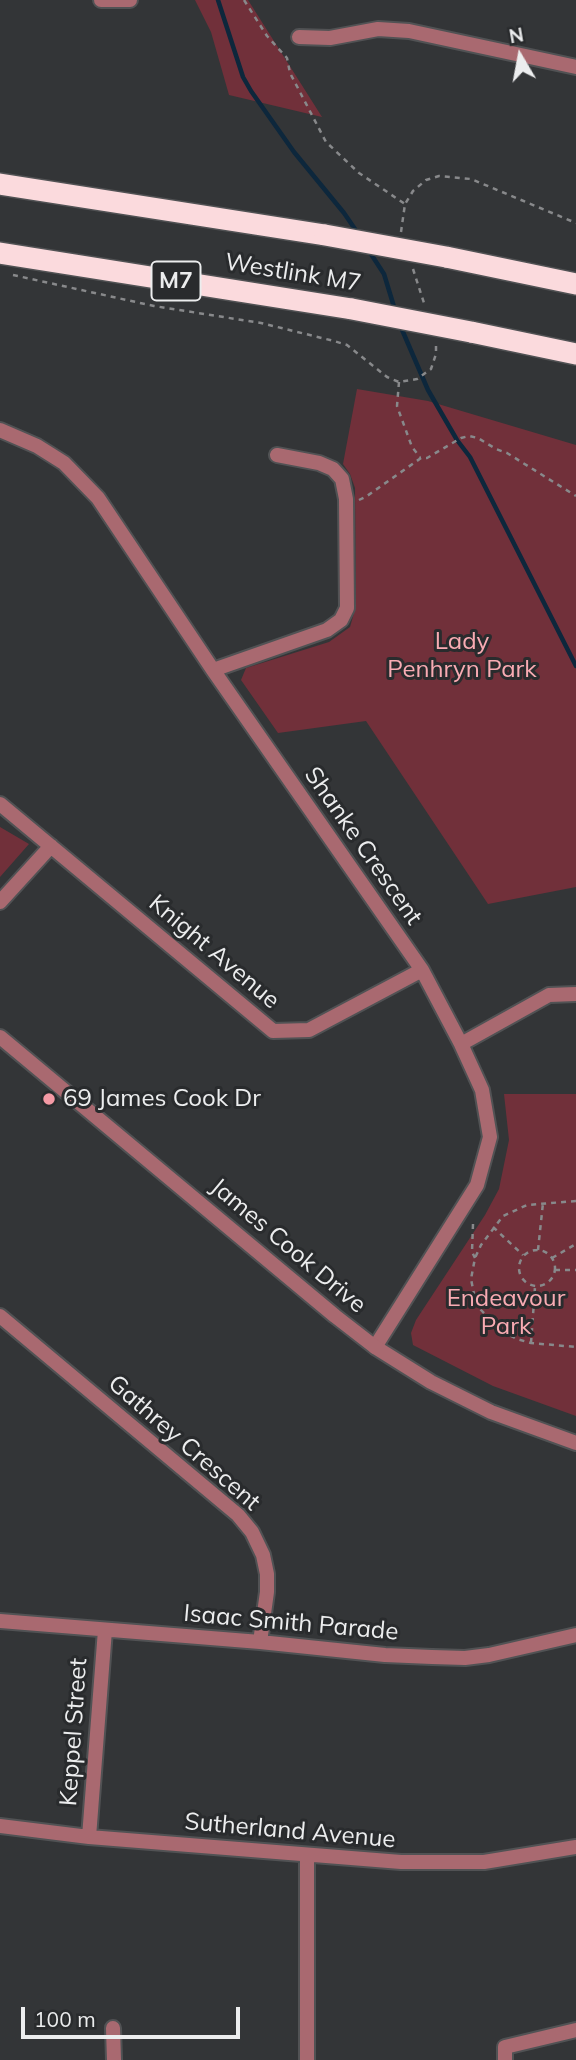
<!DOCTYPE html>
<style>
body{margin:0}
#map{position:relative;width:576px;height:2060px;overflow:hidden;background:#333537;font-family:Mulish,sans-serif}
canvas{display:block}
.north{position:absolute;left:485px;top:21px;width:70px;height:70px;-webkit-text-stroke:5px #292b2d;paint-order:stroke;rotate:350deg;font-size:19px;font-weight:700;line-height:28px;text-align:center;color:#ecedee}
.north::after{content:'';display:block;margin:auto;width:24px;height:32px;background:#ecedee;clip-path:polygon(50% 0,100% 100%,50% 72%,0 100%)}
.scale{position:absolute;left:21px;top:2007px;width:219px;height:32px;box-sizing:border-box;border:4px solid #ecedee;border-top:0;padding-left:9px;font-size:21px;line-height:24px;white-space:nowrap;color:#ecedee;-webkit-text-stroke:5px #292b2d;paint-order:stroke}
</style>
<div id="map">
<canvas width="576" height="2060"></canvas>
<div class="north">N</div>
<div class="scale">100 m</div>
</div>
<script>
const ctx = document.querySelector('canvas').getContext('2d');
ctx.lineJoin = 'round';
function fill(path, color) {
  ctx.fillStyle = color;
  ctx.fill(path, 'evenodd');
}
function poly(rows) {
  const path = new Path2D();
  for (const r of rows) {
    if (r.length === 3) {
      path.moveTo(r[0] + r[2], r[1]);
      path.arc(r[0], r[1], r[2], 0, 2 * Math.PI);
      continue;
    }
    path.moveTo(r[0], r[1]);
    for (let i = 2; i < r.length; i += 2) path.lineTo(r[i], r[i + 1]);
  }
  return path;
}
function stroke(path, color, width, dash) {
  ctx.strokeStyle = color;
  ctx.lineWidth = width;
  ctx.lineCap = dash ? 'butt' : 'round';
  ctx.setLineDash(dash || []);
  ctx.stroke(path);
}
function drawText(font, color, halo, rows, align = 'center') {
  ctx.font = font + ' Mulish,sans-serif';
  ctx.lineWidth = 6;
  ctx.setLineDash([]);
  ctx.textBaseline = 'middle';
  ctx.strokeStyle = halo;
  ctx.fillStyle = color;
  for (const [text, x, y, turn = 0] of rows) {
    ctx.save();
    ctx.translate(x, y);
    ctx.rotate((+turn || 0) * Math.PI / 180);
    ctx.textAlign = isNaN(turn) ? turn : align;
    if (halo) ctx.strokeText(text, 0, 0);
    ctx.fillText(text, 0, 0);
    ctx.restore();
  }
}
const green = poly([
 [195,0,248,0,322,117,229,95,211,32],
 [357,389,428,401,576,445,576,887,488,904,366,721,278,733,241,680,246,668,329,642,350,627,356,606,355,488,350,474,343,464],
 [0,827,29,844,0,877],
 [504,1094,576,1094,576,1416,493,1386,413,1345,411,1333,416,1320,485,1215,499,1189,509,1140]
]);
const stream = poly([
 [218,0,243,77,251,91,294,152,344,213,357,232],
 [369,251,384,274,395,310],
 [400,325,428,390,457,440,470,457,576,666]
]);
const path = poly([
 [244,0,267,36,287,58,290,73,326,142,359,173,405,204],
 [401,232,405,204,413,191,426,180,439,176,471,179,576,223],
 [413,269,425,306],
 [13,275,154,306,261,323,334,341,347,345,387,377,399,382,417,379,431,369,436,354,436,342],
 [399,382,397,406,412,447,420,457],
 [359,500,367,496,421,458,427,458,461,438,469,436,478,438,496,449,507,453,576,496],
 [576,1201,527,1205,503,1216,481,1245,475,1258,471,1279,475,1299,481,1310,500,1330,517,1339,531,1343,576,1347],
 [473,1224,472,1252,475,1258],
 [493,1227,523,1255],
 [537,1268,18],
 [538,1250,543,1203],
 [552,1258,576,1244],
 [555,1270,576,1270],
 [531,1343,535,1287]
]);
const minor = poly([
 [101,0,130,0],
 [299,37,330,38,378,29,409,31,576,67],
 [0,430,37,446,64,463,98,498,213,670,422,970,461,1044,482,1090,490,1137,477,1185,375,1347],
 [213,670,327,630,341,620,347,608,346,499,342,479,333,469,319,463,277,455],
 [0,804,273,1031,309,1030,422,970],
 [0,902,51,846],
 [461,1044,549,995,576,994],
 [0,1316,238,1515,252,1532,263,1555,267,1574,267,1592,260,1642],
 [0,1621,260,1642,385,1655,432,1657,465,1658,489,1655,576,1635],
 [0,1826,89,1837,401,1862,484,1862,576,1847],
 [89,1837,105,1630],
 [307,1856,307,2060],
 [113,2028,114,2060],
 [505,2060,505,2047,576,2030]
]);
const tertiary = poly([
 [0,1037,335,1316,375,1347,431,1382,491,1412,576,1443]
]);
const motorway = poly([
 [0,184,325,235],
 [0,253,352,309],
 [446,257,576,284],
 [471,332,576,354]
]);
const motorwayBridge = poly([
 [325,235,446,257],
 [352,309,471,332]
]);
const markers = [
 [49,1099,7,"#f49aa5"]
];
const shields = [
 [176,281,49]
];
const shieldNames = [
 ["M7",176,281]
];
const streetNames = [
 ["Westlink M7",293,273,9],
 ["Shanke Crescent",363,846,55],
 ["Knight Avenue",214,952,40],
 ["James Cook Drive",288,1246,40],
 ["Gathrey Crescent",184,1443,41],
 ["Isaac Smith Parade",291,1623,5],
 ["Keppel Street",74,1732,-86],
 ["Sutherland Avenue",290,1831,5]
];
const parkNames = [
 ["Lady",462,642],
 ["Penhryn Park",462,670],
 ["Endeavour",506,1299],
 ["Park",506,1327]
];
const poiNames = [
 ["69 James Cook Dr",63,1099]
];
fill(green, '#71303a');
stroke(stream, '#0d273c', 4.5);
stroke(minor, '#515254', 18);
stroke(tertiary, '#515254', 18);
stroke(motorway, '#515254', 24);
stroke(path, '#88898b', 2.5, [5, 5]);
stroke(minor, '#a96970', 14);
stroke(tertiary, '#a96970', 14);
stroke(motorway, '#fbdadd', 21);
stroke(motorwayBridge, '#515254', 24, []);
stroke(motorwayBridge, '#fbdadd', 21);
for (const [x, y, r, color] of markers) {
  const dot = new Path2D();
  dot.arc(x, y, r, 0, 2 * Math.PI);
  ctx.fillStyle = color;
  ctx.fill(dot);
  stroke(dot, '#292b2d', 2.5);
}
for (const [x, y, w] of shields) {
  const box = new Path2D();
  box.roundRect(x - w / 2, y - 19.5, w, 39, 5);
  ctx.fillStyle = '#292b2d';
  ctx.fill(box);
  stroke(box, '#ecedee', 2);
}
drawText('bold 23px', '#ecedee', null, shieldNames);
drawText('24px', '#ecedee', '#292b2d', streetNames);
drawText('24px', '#f9abb3', '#292b2d', parkNames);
drawText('24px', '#ecedee', '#292b2d', poiNames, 'left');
</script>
